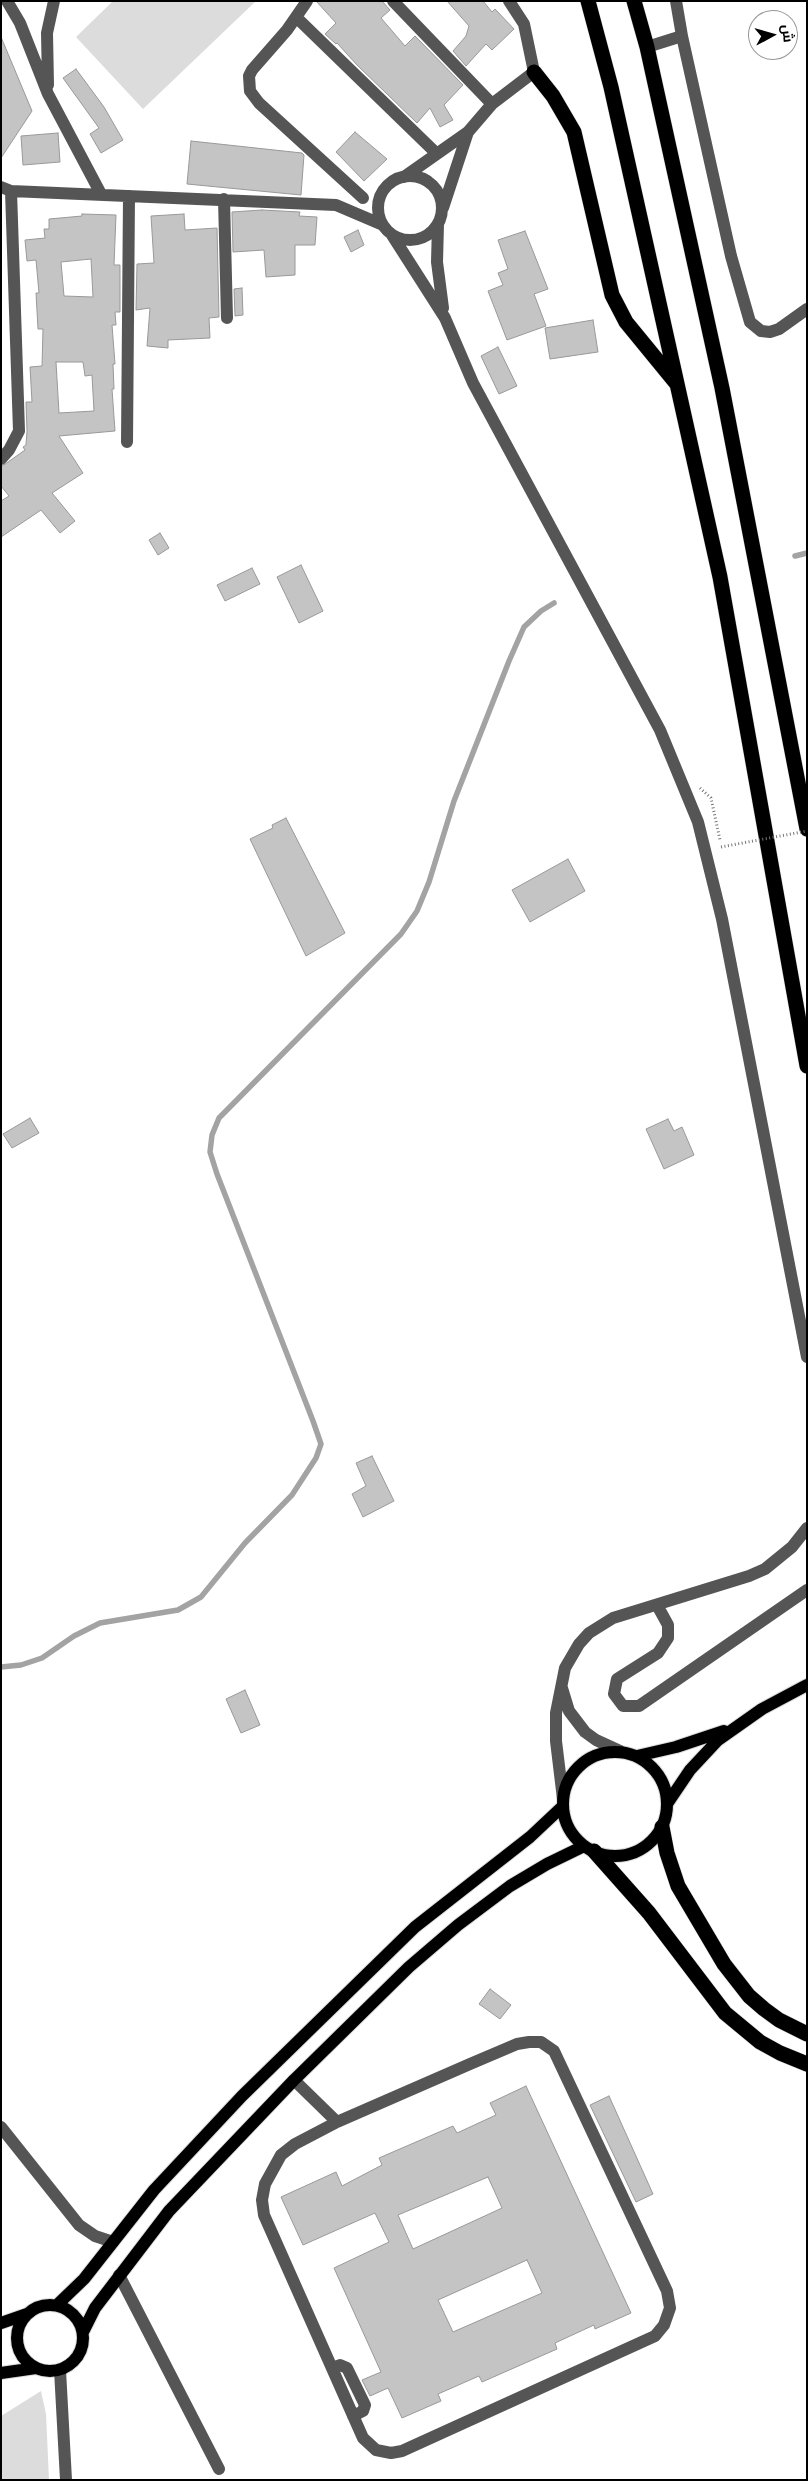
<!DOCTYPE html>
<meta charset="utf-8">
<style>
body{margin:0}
#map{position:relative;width:808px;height:2481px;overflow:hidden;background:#fff;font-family:"Varela Round",Cairo,sans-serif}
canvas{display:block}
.frame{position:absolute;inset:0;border:2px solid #000;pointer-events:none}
.north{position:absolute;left:748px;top:10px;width:50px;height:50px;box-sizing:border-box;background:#fff;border:1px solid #999;border-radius:50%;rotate:84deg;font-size:14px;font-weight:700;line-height:20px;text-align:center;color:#000}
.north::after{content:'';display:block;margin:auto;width:18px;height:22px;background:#000;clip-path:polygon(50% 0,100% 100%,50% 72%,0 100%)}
</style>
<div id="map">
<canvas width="808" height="2481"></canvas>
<div class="frame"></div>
<div class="north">ش</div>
</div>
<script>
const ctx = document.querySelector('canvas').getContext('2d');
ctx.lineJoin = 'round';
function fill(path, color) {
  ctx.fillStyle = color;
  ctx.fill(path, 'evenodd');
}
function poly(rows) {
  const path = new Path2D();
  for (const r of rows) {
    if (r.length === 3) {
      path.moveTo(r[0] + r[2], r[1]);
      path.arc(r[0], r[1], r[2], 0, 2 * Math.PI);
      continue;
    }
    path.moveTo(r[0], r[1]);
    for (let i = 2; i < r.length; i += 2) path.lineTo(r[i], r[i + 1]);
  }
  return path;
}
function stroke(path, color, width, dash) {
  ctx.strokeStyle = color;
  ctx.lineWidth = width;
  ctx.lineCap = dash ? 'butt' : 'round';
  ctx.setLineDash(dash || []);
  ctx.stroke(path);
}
const green = poly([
 [113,1,256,1,143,109,76,37],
 [41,2391,46,2414,49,2480,1,2480,1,2416]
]);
const stream = poly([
 [795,556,807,553],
 [1,1667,21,1665,42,1658,74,1636,100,1623,178,1610,201,1597,245,1543,292,1495,316,1458,321,1444,313,1421,217,1174,210,1152,212,1135,219,1118,401,934,417,911,429,882,454,801,509,661,524,627,541,611,554,603]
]);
const building = poly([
 [316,1,382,1,390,10,381,18,405,46,415,36,463,85,444,105,453,120,440,127,430,108,417,123,357,65,337,43,336,44,325,34,336,23,316,1],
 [447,1,483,1,492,12,495,9,514,29,492,50,486,44,466,66,453,51,466,36,469,26,447,1],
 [1,37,32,111,1,158,1,37],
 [76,69,104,107,123,140,101,153,90,134,99,128,63,78,76,69],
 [355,132,387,159,364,181,336,152,355,132],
 [58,133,60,162,23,165,21,136,58,133],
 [191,141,302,153,304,155,301,195,187,184,191,141],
 [262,210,300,212,299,216,317,217,315,245,295,245,295,275,266,277,264,250,233,252,232,212,262,210],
 [82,214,116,215,114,265,120,265,120,312,115,312,116,325,112,325,115,364,113,364,114,389,112,389,115,431,59,436,83,473,52,493,75,521,60,533,41,510,1,537,1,501,9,496,1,486,1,467,25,450,23,447,26,445,27,431,26,402,32,402,30,367,42,366,43,329,38,329,36,293,39,293,36,260,27,261,25,240,45,238,44,229,49,229,49,219,82,216,82,214],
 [91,259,93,297,64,296,61,262,91,259],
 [56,362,83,362,85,376,92,375,94,411,59,413,56,362],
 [184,214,185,230,217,228,219,317,209,318,210,338,168,340,168,348,147,346,150,308,136,310,137,264,154,263,151,216,184,214],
 [358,230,364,245,351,252,344,237,358,230],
 [525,231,548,289,534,294,546,326,507,340,488,291,503,285,498,273,508,269,498,240,525,231],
 [242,288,243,315,235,316,234,289,242,288],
 [593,320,598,352,550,359,545,328,593,320],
 [498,347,517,386,499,394,481,356,498,347],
 [160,533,169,548,158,555,149,540,160,533],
 [301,565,323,611,299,623,277,577,301,565],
 [252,568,260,584,225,601,217,585,252,568],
 [286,818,345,933,306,956,250,839,273,828,272,825,286,818],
 [568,859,585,891,530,922,512,890,568,859],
 [30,1118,39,1133,12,1148,3,1134,30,1118],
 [668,1119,674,1131,682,1127,694,1155,664,1169,646,1129,668,1119],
 [372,1456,394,1501,363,1517,352,1494,366,1486,356,1463,372,1456],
 [245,1690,260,1725,241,1733,226,1699,245,1690],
 [490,1989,511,2005,500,2019,479,2004,490,1989],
 [526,2086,631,2313,595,2329,594,2325,555,2343,557,2349,482,2382,479,2376,438,2394,441,2401,402,2418,388,2388,370,2396,362,2380,381,2372,334,2268,389,2242,375,2213,303,2245,281,2197,336,2172,342,2186,382,2165,379,2158,453,2126,457,2133,496,2115,490,2103,526,2086],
 [488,2177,502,2208,413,2249,398,2215,488,2177],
 [527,2260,542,2293,453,2332,438,2300,527,2260],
 [609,2096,653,2194,636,2202,590,2105,609,2096]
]);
const path = poly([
 [700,788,711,798,720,840]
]);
const minor = poly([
 [7,1,20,23,48,94,101,194],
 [307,1,287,30,252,70,249,76,250,91,259,103,363,198],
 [393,1,492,104],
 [297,18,436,153],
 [682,36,731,256,750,322,761,331,770,332,779,329,807,309],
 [647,47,682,36,676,1],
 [48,85,47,33,54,1],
 [410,208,32],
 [404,177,468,132,492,104,534,72,524,24,509,1],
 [1,187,11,191,336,205,383,225],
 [224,199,227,318],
 [443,208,468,132],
 [438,224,437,262,443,308],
 [392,235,445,318,473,383,660,730,698,822,722,919,807,1357],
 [127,442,129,196],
 [1,459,9,450,19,431,11,191],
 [657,1605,668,1625,668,1638,658,1653,617,1679,614,1694,623,1706,639,1706,807,1590],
 [562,1688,569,1711,585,1732,596,1740,620,1751],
 [563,1799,556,1741,556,1713,565,1668,579,1644,589,1633,613,1618,749,1576,765,1569,792,1547,807,1528],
 [529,2042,541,2042,554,2051,667,2291,670,2308,664,2325,655,2336,402,2451,391,2453,376,2450,363,2438,264,2215,262,2200,265,2184,281,2155,295,2144,337,2122,470,2064,517,2044,529,2042],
 [294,2080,337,2122],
 [1,2127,79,2225,95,2236,113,2242],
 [119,2275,219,2469],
 [332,2368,340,2365,347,2368,365,2405,363,2411,353,2416],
 [60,2370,66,2480]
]);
const major = poly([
 [615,1804,52],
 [637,1756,676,1747,724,1731],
 [667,1804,690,1770,718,1740,762,1709,807,1685],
 [57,2305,84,2279,154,2190,242,2096,415,1927,530,1837,563,1806],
 [50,2338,33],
 [1,2323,27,2314],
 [83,2332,95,2308,169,2211,294,2080,409,1967,458,1925,510,1886,547,1864,584,1846],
 [1,2373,36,2368]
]);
const highway = poly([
 [588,1,611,87,720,577,807,1066],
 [634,1,647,47,722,388,807,829],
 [534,72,553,96,574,132,612,295,626,322,676,383],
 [662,1827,667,1853,678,1886,724,1964,749,1996,764,2009,779,2020,807,2034],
 [594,1851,649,1913,725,2013,760,2042,780,2053,807,2064]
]);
const pathBridge = poly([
 [721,847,807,831]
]);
fill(green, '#dcdcdc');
stroke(stream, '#a3a3a3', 5.5);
fill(building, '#c4c4c4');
stroke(building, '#999', 1);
stroke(major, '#dbdbdb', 14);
stroke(highway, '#dbdbdb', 16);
stroke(path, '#777', 3, [1, 2.5]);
stroke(minor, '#555', 12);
stroke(major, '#000', 12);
stroke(highway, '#000', 15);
stroke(pathBridge, '#777', 3, [1, 2.5]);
</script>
